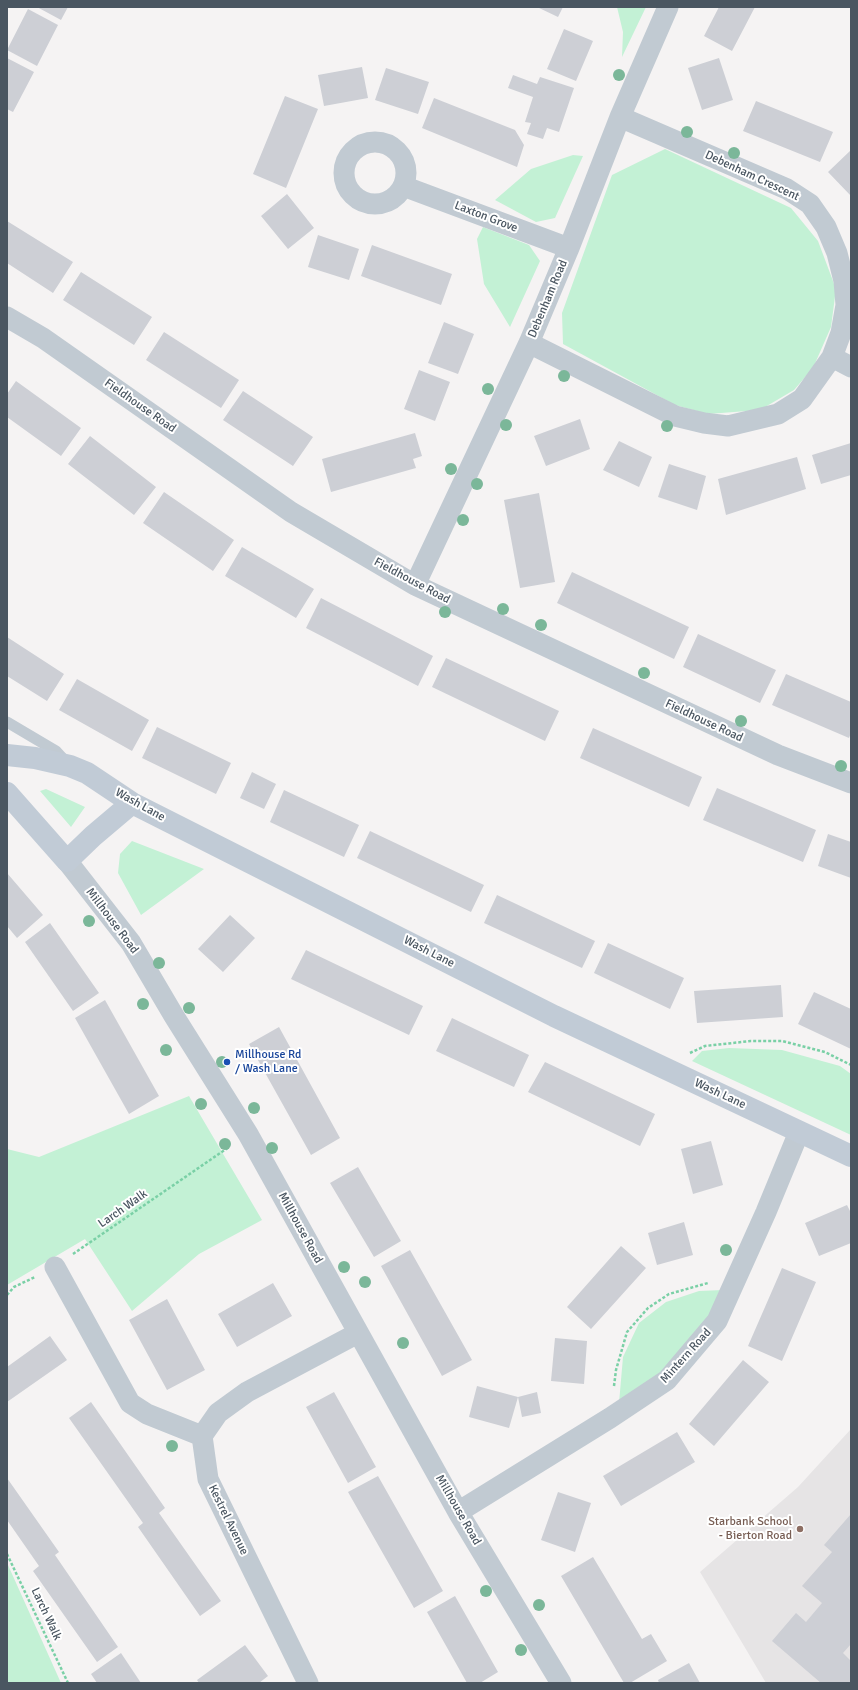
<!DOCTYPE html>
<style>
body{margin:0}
#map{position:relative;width:858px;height:1690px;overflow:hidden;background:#f5f3f3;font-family:Signika,sans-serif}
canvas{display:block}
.frame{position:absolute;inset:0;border:8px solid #4a5661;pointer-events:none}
</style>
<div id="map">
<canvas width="858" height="1690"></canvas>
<div class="frame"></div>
</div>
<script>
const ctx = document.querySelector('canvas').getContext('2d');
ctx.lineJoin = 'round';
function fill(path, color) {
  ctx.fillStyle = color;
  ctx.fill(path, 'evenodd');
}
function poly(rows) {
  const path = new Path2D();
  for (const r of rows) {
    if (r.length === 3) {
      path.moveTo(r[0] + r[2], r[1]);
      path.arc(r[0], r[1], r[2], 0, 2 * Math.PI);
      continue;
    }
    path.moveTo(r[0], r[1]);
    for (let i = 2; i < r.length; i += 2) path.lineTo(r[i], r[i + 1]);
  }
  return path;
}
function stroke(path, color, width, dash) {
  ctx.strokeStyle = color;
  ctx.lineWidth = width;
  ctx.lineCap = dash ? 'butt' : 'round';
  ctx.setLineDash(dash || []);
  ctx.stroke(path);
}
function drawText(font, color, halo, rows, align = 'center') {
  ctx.font = font + ' Signika,sans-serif';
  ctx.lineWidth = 4;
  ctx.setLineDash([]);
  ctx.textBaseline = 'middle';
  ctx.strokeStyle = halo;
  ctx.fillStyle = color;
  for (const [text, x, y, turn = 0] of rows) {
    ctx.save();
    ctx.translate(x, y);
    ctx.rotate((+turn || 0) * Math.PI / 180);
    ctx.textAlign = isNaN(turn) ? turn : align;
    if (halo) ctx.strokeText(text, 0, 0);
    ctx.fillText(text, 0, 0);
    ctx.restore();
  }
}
const education = poly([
 [851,1429,851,1683,766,1683,700,1572,798,1487]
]);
const green = poly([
 [617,7,646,7,622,57,623,32],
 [665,149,791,208,818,241,836,289,831,327,813,368,794,390,760,410,708,414,675,405,563,344,562,313,612,175],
 [573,155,583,156,555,218,536,222,495,200,531,169],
 [483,227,529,245,540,261,510,327,484,284,477,239],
 [46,789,85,807,71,827,40,791],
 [132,841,204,869,141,915,118,873,120,854],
 [729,1048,782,1050,840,1066,851,1074,851,1135,692,1061,702,1051],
 [189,1096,262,1220,199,1254,132,1311,85,1239,7,1285,7,1149,39,1157],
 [723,1290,711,1317,662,1375,619,1403,623,1357,639,1323,666,1302,699,1291],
 [7,1564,8,1565,61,1683,7,1683]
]);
const building = poly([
 [37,7,68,7,61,20],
 [537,7,563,7,558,17],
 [719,7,755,7,732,51,704,36],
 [28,9,58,25,37,66,7,50],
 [564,29,593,41,576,81,547,69],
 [7,58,34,72,13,112,7,109],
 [719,58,733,100,702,110,688,68],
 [362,67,368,98,324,106,318,75],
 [386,68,429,82,418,114,375,100],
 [513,75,537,84,540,77,574,88,559,132,547,128,543,139,527,134,531,123,525,122,533,97,508,88],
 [285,96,318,109,286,188,253,174],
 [434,98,515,130,524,145,517,167,422,128],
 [756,101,833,132,820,162,743,131],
 [851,150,851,196,828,172],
 [287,194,314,228,288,249,261,216],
 [7,221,73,262,53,293,7,263],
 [318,235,359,249,349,280,308,267],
 [372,245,452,274,441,305,361,276],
 [81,272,152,317,134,345,63,300],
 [444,322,474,334,458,374,428,363],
 [164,332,239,380,221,408,146,360],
 [419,370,450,382,435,421,404,409],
 [16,381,81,428,61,456,7,417,7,394],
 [243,391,313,437,293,466,223,420],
 [580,419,590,449,546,466,534,436],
 [415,433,422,456,413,459,416,468,331,492,322,459],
 [90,436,156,487,134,515,68,464],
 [619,441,652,457,639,487,603,470],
 [851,443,851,475,821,484,812,455],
 [797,457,806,489,726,515,718,479],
 [669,464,706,476,697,510,658,497],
 [164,492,234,540,213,571,143,523],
 [539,493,555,582,520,588,504,500],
 [242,547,314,589,296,618,225,576],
 [572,572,689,627,674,659,557,603],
 [321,598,433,656,418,686,306,628],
 [698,634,776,670,760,703,683,667],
 [7,637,64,674,47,701,7,676],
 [446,658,559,711,545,741,432,687],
 [786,674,851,702,851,733,849,738,772,705],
 [77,679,149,720,132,751,59,710],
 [157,727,231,763,216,794,142,758],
 [593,728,702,777,689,807,580,758],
 [252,772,276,784,264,809,240,798],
 [717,788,816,830,803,862,703,820],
 [284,790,359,825,344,857,270,822],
 [370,831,484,885,471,912,357,858],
 [828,834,851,842,851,878,818,866],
 [7,873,43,915,17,938,7,926],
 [497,895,595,941,582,968,484,923],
 [230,915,255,938,223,972,198,949],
 [50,923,99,993,73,1011,25,942],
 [608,943,684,978,670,1009,594,973],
 [306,950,423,1006,409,1035,291,979],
 [781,985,783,1017,697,1023,694,991],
 [814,992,851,1009,851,1049,798,1024],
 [105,1000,159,1096,129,1114,75,1018],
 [452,1018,529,1055,514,1087,436,1051],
 [279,1027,340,1138,311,1155,249,1044],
 [545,1062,655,1114,640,1146,528,1092],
 [711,1141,723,1185,693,1194,681,1149],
 [358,1167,401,1241,374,1257,330,1183],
 [847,1205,851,1213,851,1243,819,1256,805,1223],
 [684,1222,693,1255,657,1265,648,1233],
 [621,1246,646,1268,591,1329,567,1307],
 [410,1250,472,1360,442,1376,381,1266],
 [782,1268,816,1282,782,1361,748,1346],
 [273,1283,292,1316,237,1347,218,1314],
 [167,1299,205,1370,167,1390,129,1320],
 [50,1336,67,1360,7,1402,7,1367],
 [555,1338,587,1341,584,1384,551,1381],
 [743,1360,769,1382,714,1446,689,1424],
 [477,1386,518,1397,537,1392,541,1413,522,1417,518,1397,509,1428,469,1417],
 [334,1392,376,1467,348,1483,306,1407],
 [91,1402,165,1508,159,1513,221,1601,200,1616,138,1527,143,1523,69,1418],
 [677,1432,695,1462,621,1506,603,1476],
 [378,1476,443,1591,414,1608,348,1492],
 [7,1478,59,1552,55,1555,118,1647,97,1662,33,1571,39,1566,7,1520],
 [558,1492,591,1503,575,1552,541,1540],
 [851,1514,851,1644,843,1653,851,1661,851,1683,821,1683,772,1641,796,1613,806,1622,822,1603,802,1586,832,1552,824,1545],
 [593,1557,642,1639,651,1634,667,1661,630,1683,624,1683,561,1576],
 [455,1596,498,1672,480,1683,467,1683,427,1612],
 [245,1645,268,1676,259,1683,199,1683,197,1680],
 [121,1653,141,1683,97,1683,91,1674],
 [689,1663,700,1683,659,1683,658,1680]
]);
const path = poly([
 [690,1053,705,1046,751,1041,782,1041,825,1052,851,1065],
 [73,1254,229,1147],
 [7,1295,14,1287,35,1277],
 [614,1386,616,1370,627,1332,648,1308,669,1294,708,1283],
 [7,1554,68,1683]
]);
const lane = poly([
 [7,722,56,751,67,763]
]);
const street = poly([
 [375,173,31],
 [403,186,569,248],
 [7,317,43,338,291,512,415,585,778,755,851,783],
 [529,343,675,416,704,423,728,426,778,414,802,399,832,357,841,333,846,305,844,281,837,253,826,227,810,204,787,189,620,117],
 [832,357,851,367],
 [415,585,529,343,569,248,620,117,668,7],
 [67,861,131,943,174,1016,248,1134,458,1512,561,1683],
 [55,1267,130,1403,147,1414,202,1436],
 [458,1512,610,1418,667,1380,717,1321,766,1212,799,1132],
 [308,1683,208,1479,202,1436,218,1413,247,1392,358,1333]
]);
const secondary = poly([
 [7,755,35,758,70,766,87,773,132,803,554,1016,851,1156],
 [7,793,67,861,93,836,132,803]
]);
const trees = [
 [619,75],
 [687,132],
 [734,153],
 [564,376],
 [488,389],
 [506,425],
 [667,426],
 [451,469],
 [477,484],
 [463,520],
 [503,609],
 [445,612],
 [541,625],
 [644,673],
 [741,721],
 [841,766],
 [89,921],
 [159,963],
 [143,1004],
 [189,1008],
 [166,1050],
 [222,1062],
 [201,1104],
 [254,1108],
 [225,1144],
 [272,1148],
 [726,1250],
 [344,1267],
 [365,1282],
 [403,1343],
 [172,1446],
 [486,1591],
 [539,1605],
 [521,1650]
];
const markers = [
 [227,1062,4,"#1a4fb4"],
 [800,1529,4,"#8d6e63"]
];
const streetNames = [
 ["Debenham Crescent",752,176,25],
 ["Laxton Grove",486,217,21],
 ["Debenham Road",548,299,-67],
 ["Fieldhouse Road",140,406,35],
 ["Fieldhouse Road",412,581,28],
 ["Fieldhouse Road",704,721,25],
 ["Wash Lane",140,805,29],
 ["Millhouse Road",112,921,53],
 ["Wash Lane",429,952,27],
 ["Wash Lane",720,1094,25],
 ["Larch Walk",123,1209,-35],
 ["Millhouse Road",300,1228,61],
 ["Mintern Road",686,1356,-48],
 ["Millhouse Road",458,1510,60],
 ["Kestrel Avenue",228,1520,64],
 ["Larch Walk",46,1614,65]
];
const transitNames = [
 ["Millhouse Rd",235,1055],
 ["/ Wash Lane",235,1069]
];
const educationNames = [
 ["Starbank School",792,1522],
 ["- Bierton Road",792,1536]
];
fill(education, '#e6e4e5');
fill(green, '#c3f1d5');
fill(building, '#cdcfd5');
stroke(path, '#7ad0a6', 2.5, [3, 2]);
stroke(lane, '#c1cad2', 11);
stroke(street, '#c1cad2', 21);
stroke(secondary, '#c1cbd6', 22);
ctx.fillStyle = '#7bb799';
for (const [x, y] of trees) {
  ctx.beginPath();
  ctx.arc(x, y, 6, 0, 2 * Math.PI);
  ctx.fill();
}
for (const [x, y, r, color] of markers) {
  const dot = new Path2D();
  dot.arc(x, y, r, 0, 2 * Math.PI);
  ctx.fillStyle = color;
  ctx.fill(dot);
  stroke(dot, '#fff', 1.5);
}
drawText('12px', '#4a5661', '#fff', streetNames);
drawText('12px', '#164399', '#fff', transitNames, 'left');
drawText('12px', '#785e54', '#fff', educationNames, 'right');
</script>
